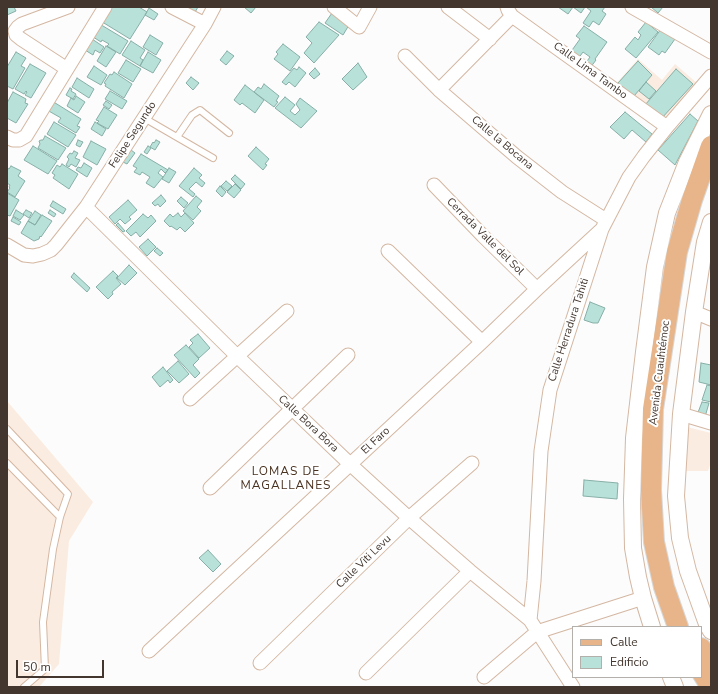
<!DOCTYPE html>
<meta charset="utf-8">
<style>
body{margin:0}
#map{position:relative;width:718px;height:694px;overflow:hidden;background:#fcfcfc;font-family:"Nunito Sans",sans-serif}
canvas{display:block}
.frame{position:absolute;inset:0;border:8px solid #42362e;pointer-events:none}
.legend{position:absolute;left:572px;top:626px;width:130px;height:52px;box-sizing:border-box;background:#fff;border:1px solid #b3afab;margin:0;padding:5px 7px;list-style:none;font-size:12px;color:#42362e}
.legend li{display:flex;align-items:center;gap:8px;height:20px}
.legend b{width:20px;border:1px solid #b3afab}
.scale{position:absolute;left:16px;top:660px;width:88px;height:18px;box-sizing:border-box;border:2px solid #42362e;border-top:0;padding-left:5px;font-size:12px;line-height:14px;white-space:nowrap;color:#42362e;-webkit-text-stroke:3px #fff;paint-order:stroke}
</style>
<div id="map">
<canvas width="718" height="694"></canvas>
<div class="frame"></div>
<ul class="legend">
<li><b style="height:5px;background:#e7b589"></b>Calle</li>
<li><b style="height:11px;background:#b8e1d9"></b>Edificio</li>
</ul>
<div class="scale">50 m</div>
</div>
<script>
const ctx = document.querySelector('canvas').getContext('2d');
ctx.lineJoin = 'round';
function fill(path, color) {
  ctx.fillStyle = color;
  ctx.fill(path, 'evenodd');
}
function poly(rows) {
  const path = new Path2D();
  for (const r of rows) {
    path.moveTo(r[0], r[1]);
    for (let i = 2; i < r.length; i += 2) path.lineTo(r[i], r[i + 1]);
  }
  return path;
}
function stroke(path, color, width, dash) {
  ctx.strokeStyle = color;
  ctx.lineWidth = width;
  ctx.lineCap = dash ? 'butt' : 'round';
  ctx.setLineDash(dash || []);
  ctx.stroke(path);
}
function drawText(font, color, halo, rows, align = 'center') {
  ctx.font = font + ' "Nunito Sans",sans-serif';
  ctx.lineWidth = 4;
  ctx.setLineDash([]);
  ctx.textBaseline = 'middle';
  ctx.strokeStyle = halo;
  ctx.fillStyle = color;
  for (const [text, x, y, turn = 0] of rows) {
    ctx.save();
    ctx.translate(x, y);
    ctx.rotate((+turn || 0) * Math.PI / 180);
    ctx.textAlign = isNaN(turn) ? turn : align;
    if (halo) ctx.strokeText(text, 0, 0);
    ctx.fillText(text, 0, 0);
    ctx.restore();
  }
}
const built = poly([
 [638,59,662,80,675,64,697,83,661,122,614,86],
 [7,401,93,502,69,541,59,664,39,687,7,687],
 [683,426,711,433,711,462,708,471,680,471]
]);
const building = poly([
 [7,7,14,7,16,11,7,15,7,7],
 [107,7,139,7,147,12,130,39,99,20,107,7],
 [181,7,198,7,194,14,181,7],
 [244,7,256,7,251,13,244,7],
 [558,7,573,7,568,14,558,7],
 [573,7,585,7,581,13,573,7],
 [586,7,605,7,602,11,606,14,599,25,593,21,589,27,583,23,591,11,586,7],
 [651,7,663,7,658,13,651,7],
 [149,8,158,14,154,20,145,15,149,8],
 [332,13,349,25,343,35,325,23,332,13],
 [319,22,339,35,314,63,304,53,312,43,306,37,319,22],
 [646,22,658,32,636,58,625,49,635,37,638,40,641,35,638,32,646,22],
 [98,23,128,41,120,54,107,46,109,44,102,40,101,42,90,35,98,23],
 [584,26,607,42,595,59,596,60,590,68,585,64,590,57,583,52,578,59,570,53,580,39,576,36,584,26],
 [661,29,675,39,665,53,662,51,659,55,648,47,661,29],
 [150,35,163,43,156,55,143,47,150,35],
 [92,39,104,47,100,53,95,50,93,55,85,50,92,39],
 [131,41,145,50,140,58,143,60,140,66,122,55,131,41],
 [283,44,300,57,290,71,274,59,278,54,276,52,283,44],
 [106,46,116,52,106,67,97,61,106,46],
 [227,51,234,56,226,65,220,60,227,51],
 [16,52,26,58,21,66,25,68,13,89,7,86,7,67,16,52],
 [148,52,161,60,153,73,140,66,148,52],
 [126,60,141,69,133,82,118,73,126,60],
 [638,61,652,75,634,96,618,83,638,61],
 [358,63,367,77,353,90,342,79,358,63],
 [30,64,46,73,31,98,25,95,27,92,26,91,24,94,15,89,30,64],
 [94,66,107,75,101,85,87,77,94,66],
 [299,67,306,73,295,87,289,82,286,85,282,82,294,68,297,70,299,67],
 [315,68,320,74,314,79,309,74,315,68],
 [676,69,693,84,661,119,645,105,676,69],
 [114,72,132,84,124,98,105,86,106,84,104,83,110,74,112,75,114,72],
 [191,77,199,83,193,90,186,83,191,77],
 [77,78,94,89,89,98,72,87,77,78],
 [646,82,656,91,649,99,639,91,646,82],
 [264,84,279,96,276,101,278,102,274,107,254,92,258,87,261,89,264,84],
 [245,85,264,100,255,113,242,103,240,105,234,100,245,85],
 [70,88,72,89,71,91,76,94,73,99,66,95,70,88],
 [110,91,127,101,122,109,105,99,110,91],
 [13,92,26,99,25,103,28,104,16,123,7,118,7,103,13,92],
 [76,96,85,102,78,113,67,106,71,98,74,100,76,96],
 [285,97,295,105,290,111,295,115,300,110,296,104,300,98,317,111,301,128,275,108,285,97],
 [52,101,81,119,77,126,80,127,76,133,58,122,61,118,47,110,52,101],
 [106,101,112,105,109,109,103,105,106,101],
 [104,107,117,115,108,129,97,123,99,121,96,120,104,107],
 [625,112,652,134,646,142,632,130,624,139,610,127,625,112],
 [690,114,698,121,675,165,658,150,690,114],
 [54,122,76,135,68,147,47,134,54,122],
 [95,122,106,129,102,136,91,129,95,122],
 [45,136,66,148,58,160,38,148,40,144,39,141,41,140,43,140,45,136],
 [78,140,83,142,80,147,76,145,78,140],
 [156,140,160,142,155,150,150,147,153,142,154,143,156,140],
 [91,141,106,149,97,165,83,157,91,141],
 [33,146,57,161,48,174,24,160,33,146],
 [148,146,151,148,147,154,144,152,148,146],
 [256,147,269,159,265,164,267,165,263,170,248,156,256,147],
 [131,150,135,153,127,164,123,162,131,150],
 [74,151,78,153,75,158,80,160,76,167,71,164,69,167,66,165,69,159,67,157,70,153,72,154,74,151],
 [141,154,168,170,165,173,161,169,158,173,163,177,154,188,146,183,150,177,142,172,140,175,134,172,137,168,133,166,141,154],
 [84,163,92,168,87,177,76,170,78,167,81,168,84,163],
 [62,164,78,174,69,189,53,178,55,175,52,173,57,165,60,167,62,164],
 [11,166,21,171,18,176,25,181,15,197,7,192,10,188,9,187,10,185,7,183,7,184,7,168,9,169,11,166],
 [169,168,176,172,169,183,162,179,169,168],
 [194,168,202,175,199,178,205,183,202,187,196,182,189,189,195,194,193,197,179,186,194,168],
 [235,175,245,184,241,189,231,179,235,175],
 [226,181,232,186,227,191,221,186,226,181],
 [235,184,241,190,234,198,227,192,235,184],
 [220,186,226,192,222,197,216,191,220,186],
 [7,193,19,200,10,216,7,215,7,193],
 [161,195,166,201,160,207,158,204,155,206,152,203,161,195],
 [196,196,202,201,197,207,201,211,193,220,183,211,196,196],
 [181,197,188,203,184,208,177,201,181,197],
 [128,200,137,210,129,217,131,219,125,224,120,219,115,224,109,217,128,200],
 [53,201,66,209,63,214,50,206,53,201],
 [16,210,24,215,20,220,13,216,16,210],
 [26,210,32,213,29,218,23,214,26,210],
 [50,210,56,214,54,217,48,213,50,210],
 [35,211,41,215,35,225,28,221,35,211],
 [178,213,181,217,185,213,194,223,185,232,180,227,177,230,171,226,170,227,164,221,170,214,173,217,178,213],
 [143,214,148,218,151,215,156,221,140,237,136,232,131,236,126,231,143,214],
 [42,215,52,221,41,237,40,236,39,239,34,241,21,233,28,221,35,225,42,215],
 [13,217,21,222,19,225,11,221,13,217],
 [118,223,125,231,123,232,116,225,118,223],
 [148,239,156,247,147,256,139,247,148,239],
 [157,248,163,253,160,256,154,251,157,248],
 [129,265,137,273,125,285,117,278,129,265],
 [113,271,118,276,116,278,121,284,112,292,113,294,108,299,96,287,113,271],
 [74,273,90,288,87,292,71,277,74,273],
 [590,302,605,308,598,323,593,323,584,320,590,302],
 [198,334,210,348,199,358,189,347,193,343,190,340,198,334],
 [186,345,199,359,193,365,200,373,195,378,174,355,186,345],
 [178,361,189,374,179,383,167,371,178,361],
 [701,363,711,365,711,385,699,382,701,363],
 [163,367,173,380,170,383,168,380,160,387,152,377,163,367],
 [707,385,711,386,711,402,702,400,707,385],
 [702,402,709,403,705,417,697,415,702,402],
 [584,480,618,483,617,499,583,496,584,480],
 [208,550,221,564,213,572,199,558,208,550]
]);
const service = poly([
 [144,118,213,158],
 [177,137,192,115,200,110,229,133],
 [7,429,68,494,60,517,53,549,43,622,45,669,24,687],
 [7,463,60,517]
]);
const minor = poly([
 [172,7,205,24],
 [334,7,359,27,370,7],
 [448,7,490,39],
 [507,7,508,10,512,16,667,127],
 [632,7,711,52],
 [405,56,439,90,517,157,562,192,606,220],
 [67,69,21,39,16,35,15,31,18,27,22,24,68,7],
 [439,90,512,16],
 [7,137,13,140,19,140,26,136,105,7],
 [434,185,483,236,537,289],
 [86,207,237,356,351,465,409,518,470,571,530,620,573,687],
 [7,245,24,255,33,256,42,254,51,250,56,245,86,207,205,24,214,7],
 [388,251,482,342],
 [694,312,711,319],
 [190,399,287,311],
 [681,414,711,423],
 [210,488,348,355],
 [530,620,534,581,541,451,550,390,602,229,629,177,644,156,667,127,711,76],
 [149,651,482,342,537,289,602,229],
 [260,663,409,518,472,463],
 [366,673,470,571],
 [484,677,537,632,643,598]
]);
const tertiary = poly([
 [711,222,705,242,694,312,681,414,676,496,680,538,688,571,707,624,711,631],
 [652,627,643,598,638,577,633,548,632,499,634,438,644,352,655,267,667,213,687,162,711,114],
 [671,677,675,687]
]);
const primary = poly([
 [678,627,664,587,654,542,651,490,653,409,677,252,692,200,711,146],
 [701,648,711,666],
 [701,671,711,687]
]);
const streetNames = [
 ["Calle Lima Tambo",590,71,36],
 ["Felipe Segundo",133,135,-57],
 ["Calle la Bocana",502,143,40],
 ["Cerrada Valle del Sol",485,237,45],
 ["Calle Herradura Tahiti",569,330,-72],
 ["Avenida Cuauhtémoc",660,373,-83],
 ["Calle Bora Bora",308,424,43],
 ["El Faro",376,441,-43],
 ["Calle Viti Levu",364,562,-44]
];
const neighbourhoodNames = [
 ["LOMAS DE",286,472],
 ["MAGALLANES",286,486]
];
fill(built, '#fbece1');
fill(building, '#b8e1d9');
stroke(building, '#87afa7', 1);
stroke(service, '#d4b7a2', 8);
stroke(minor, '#d4b7a2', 15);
stroke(tertiary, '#d4b7a2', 18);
stroke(primary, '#d9d7d5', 22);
stroke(service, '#fff', 6);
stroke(minor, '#fff', 13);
stroke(tertiary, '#fff', 16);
stroke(primary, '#e7b589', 20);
drawText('11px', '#42362e', '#fff', streetNames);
ctx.letterSpacing = '1px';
drawText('12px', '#4a3220', '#fff', neighbourhoodNames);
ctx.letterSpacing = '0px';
</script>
